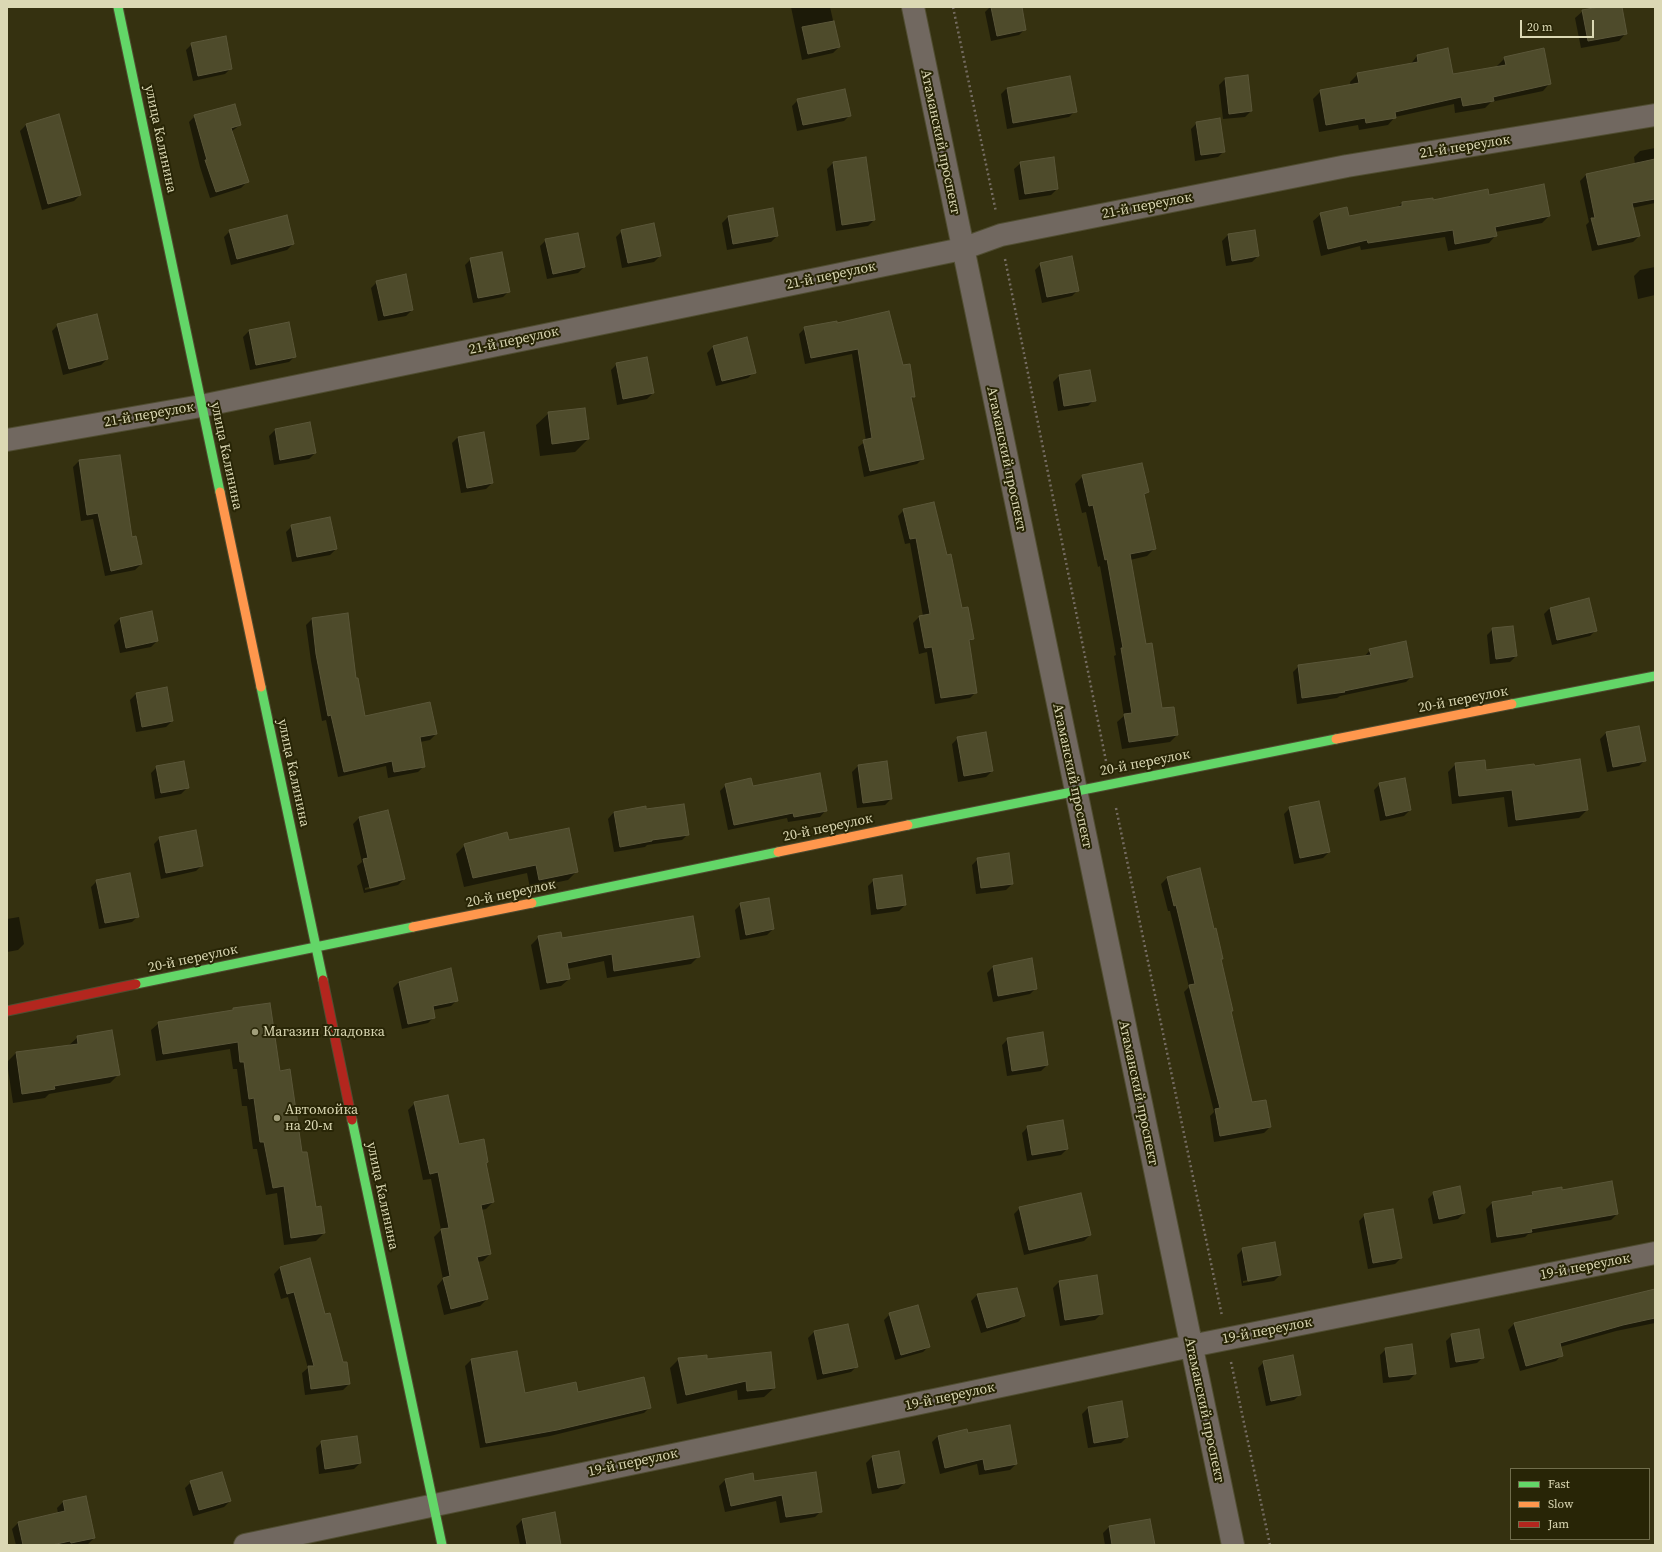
<!DOCTYPE html>
<meta charset="utf-8">
<style>
body{margin:0}
#map{position:relative;width:1662px;height:1552px;overflow:hidden;background:#353110;font-family:"Source Serif 4",serif}
canvas{display:block}
.frame{position:absolute;inset:0;border:8px solid #dbd8b4;pointer-events:none}
.legend{position:absolute;left:1510px;top:1468px;width:140px;height:72px;box-sizing:border-box;background:#282506;border:1px solid #706d4c;margin:0;padding:5px 7px;list-style:none;font-size:12px;color:#dbd8b4}
.legend li{display:flex;align-items:center;gap:8px;height:20px}
.legend b{width:20px;border:1px solid #706d4c}
.scale{position:absolute;left:1520px;top:20px;width:74px;height:18px;box-sizing:border-box;border:2px solid #dbd8b4;border-top:0;padding-left:5px;font-size:12px;line-height:14px;white-space:nowrap;color:#dbd8b4;-webkit-text-stroke:3px #282506;paint-order:stroke}
</style>
<div id="map">
<canvas width="1662" height="1552"></canvas>
<div class="frame"></div>
<ul class="legend">
<li><b style="height:5px;background:#63d668"></b>Fast</li>
<li><b style="height:5px;background:#ff974d"></b>Slow</li>
<li><b style="height:5px;background:#b3261e"></b>Jam</li>
</ul>
<div class="scale">20 m</div>
</div>
<script>
const ctx = document.querySelector('canvas').getContext('2d');
ctx.lineJoin = 'round';
function fill(path, color) {
  ctx.fillStyle = color;
  ctx.fill(path, 'evenodd');
}
function poly(rows) {
  const path = new Path2D();
  for (const r of rows) {
    path.moveTo(r[0], r[1]);
    for (let i = 2; i < r.length; i += 2) path.lineTo(r[i], r[i + 1]);
  }
  return path;
}
function stroke(path, color, width, dash) {
  ctx.strokeStyle = color;
  ctx.lineWidth = width;
  ctx.lineCap = dash ? 'butt' : 'round';
  ctx.setLineDash(dash || []);
  ctx.stroke(path);
}
function drawText(font, color, halo, rows, align = 'center') {
  ctx.font = font + ' "Source Serif 4",serif';
  ctx.lineWidth = 4;
  ctx.setLineDash([]);
  ctx.textBaseline = 'middle';
  ctx.strokeStyle = halo;
  ctx.fillStyle = color;
  for (const [text, x, y, turn = 0] of rows) {
    ctx.save();
    ctx.translate(x, y);
    ctx.rotate((+turn || 0) * Math.PI / 180);
    ctx.textAlign = isNaN(turn) ? turn : align;
    if (halo) ctx.strokeText(text, 0, 0);
    ctx.fillText(text, 0, 0);
    ctx.restore();
  }
}
const shadow = poly([
 [791,7,830,7,839,47,833,53,802,60],
 [990,7,1021,7,1025,29,1019,35,991,41,985,12],
 [1592,7,1621,7,1626,33,1619,41,1581,48,1575,18,1583,11,1592,9],
 [192,44,231,68,225,74,193,81,186,50],
 [1417,56,1453,75,1498,68,1497,66,1505,58,1550,83,1543,91,1491,102,1485,108,1455,113,1454,104,1395,117,1388,125,1359,130,1358,125,1319,132,1313,99,1321,91,1351,86,1350,82,1358,74,1410,65],
 [1247,76,1251,111,1245,117,1223,119,1219,85,1225,79],
 [1007,88,1075,111,1069,117,1007,129,1001,94],
 [798,100,850,115,844,121,797,131,792,106],
 [195,116,240,125,232,131,247,182,241,188,210,198,200,167,189,122],
 [1197,123,1224,151,1218,157,1195,161,1191,129],
 [26,125,80,195,74,201,42,210,20,131],
 [1655,148,1655,203,1632,208,1639,236,1633,242,1592,251,1586,225,1589,222,1580,181,1586,175,1635,164,1634,157,1640,151],
 [833,163,874,220,868,226,836,231,827,169],
 [1021,163,1057,189,1051,195,1019,200,1014,169],
 [1488,196,1549,216,1542,223,1495,232,1496,235,1489,243,1448,251,1445,237,1361,250,1360,246,1321,256,1313,221,1321,214,1348,217,1398,207,1402,203],
 [728,217,777,236,771,242,727,250,722,223],
 [230,231,293,244,287,250,231,265,224,237],
 [622,231,660,256,654,262,622,268,616,237],
 [1254,231,1258,256,1252,262,1226,266,1222,241,1228,235],
 [546,240,584,267,578,273,547,279,540,246],
 [471,259,509,291,503,297,473,303,465,265],
 [1041,264,1078,290,1072,296,1042,303,1035,270],
 [1655,267,1655,295,1638,299,1634,276,1640,270],
 [377,282,412,310,406,316,378,321,371,288],
 [288,323,295,356,289,362,250,370,243,337,249,331],
 [836,324,903,366,914,396,911,400,923,458,917,464,864,477,858,447,866,441,852,354,805,364,799,334,805,328],
 [58,325,107,359,101,365,63,375,52,331],
 [713,347,754,372,748,378,716,386,707,353],
 [617,364,653,393,647,399,617,405,611,370],
 [1059,376,1094,400,1088,406,1058,411,1053,382],
 [549,413,588,439,575,452,540,456,536,425],
 [275,430,315,453,309,459,274,465,269,436],
 [458,437,492,483,486,489,461,493,452,443],
 [119,456,131,538,141,564,135,570,105,576,93,519,81,521,73,467,79,461],
 [1083,476,1148,492,1143,496,1155,548,1147,556,1130,560,1145,645,1161,710,1177,735,1170,742,1122,749,1117,722,1124,716,1114,656,1116,655,1100,566,1098,567,1086,512,1082,513,1075,484],
 [904,510,946,556,961,609,973,638,968,643,976,692,970,698,935,704,927,652,919,654,913,623,919,617,923,616,910,543,905,544,898,516],
 [292,526,336,549,330,555,292,562,286,532],
 [1550,608,1596,630,1590,636,1552,645,1544,614],
 [120,619,157,641,151,647,120,653,114,625],
 [312,619,355,680,364,717,436,734,430,740,420,742,424,766,418,772,388,778,386,766,338,777,326,720,322,721,311,661,306,625],
 [1493,629,1516,656,1510,662,1490,664,1487,635],
 [1370,650,1412,676,1406,682,1340,696,1337,698,1297,704,1293,672,1299,666,1364,657],
 [136,694,172,721,166,727,136,732,130,700],
 [1606,733,1645,760,1639,766,1607,772,1600,739],
 [958,738,992,771,986,777,958,782,952,744],
 [1456,764,1485,771,1587,810,1579,818,1508,827,1504,797,1452,804,1448,772],
 [858,766,891,799,885,805,857,808,852,772],
 [157,767,187,788,181,794,155,799,151,773],
 [1380,784,1410,810,1404,816,1380,821,1374,790],
 [726,785,752,787,826,810,820,817,788,822,787,818,728,830,720,791],
 [1290,808,1329,852,1323,858,1294,864,1284,814],
 [646,810,688,834,682,840,647,845,645,847,614,852,608,819,614,812],
 [388,811,404,879,398,885,364,893,357,866,362,862,353,824,359,818],
 [398,880,398,882,365,890,365,888],
 [160,838,202,865,196,871,161,879,154,844],
 [508,842,577,871,568,880,530,888,527,873,464,887,456,854,465,845],
 [978,859,1012,884,1006,890,976,894,972,865],
 [1167,878,1213,930,1222,958,1220,960,1230,1012,1251,1104,1270,1127,1264,1133,1214,1142,1210,1116,1214,1112,1184,992,1189,987,1170,911,1168,911,1161,884],
 [874,880,905,905,899,911,871,915,868,886],
 [97,881,138,916,132,922,99,929,91,887],
 [741,904,773,929,767,935,740,940,735,910],
 [19,917,24,944,18,950,7,952,7,919],
 [539,937,561,939,699,956,691,964,607,978,604,961,567,969,569,979,561,986,540,990,531,945],
 [1031,959,1036,988,1030,994,993,1002,987,973,993,967],
 [399,982,457,1000,451,1006,433,1010,434,1017,428,1023,402,1029,393,988],
 [233,1009,279,1072,316,1208,324,1233,316,1241,284,1245,277,1193,266,1195,257,1149,253,1149,247,1106,242,1106,237,1069,233,1069,230,1049,156,1061,151,1030,159,1023,231,1011],
 [78,1037,119,1074,110,1083,49,1094,45,1098,13,1103,7,1062,16,1053,68,1046],
 [1008,1039,1047,1065,1041,1071,1007,1076,1002,1045],
 [415,1103,458,1146,485,1164,493,1202,486,1209,481,1210,490,1254,483,1261,477,1262,487,1299,480,1306,444,1315,437,1286,443,1279,434,1237,441,1230,431,1179,423,1180,408,1110],
 [1028,1127,1067,1149,1061,1155,1027,1161,1022,1133],
 [1562,1191,1617,1214,1611,1220,1528,1234,1525,1237,1491,1243,1486,1209,1492,1203,1530,1196,1533,1193],
 [1434,1193,1464,1213,1458,1219,1433,1224,1428,1199],
 [1020,1208,1090,1235,1084,1241,1024,1255,1014,1214],
 [1365,1215,1401,1258,1395,1264,1368,1269,1359,1221],
 [1243,1249,1280,1275,1274,1281,1242,1286,1237,1255],
 [1274,1275,1274,1277,1243,1283,1243,1281],
 [280,1268,325,1315,349,1384,343,1390,305,1395,302,1373,308,1368,288,1297,281,1299,274,1274],
 [1059,1282,1101,1314,1095,1320,1060,1326,1053,1288],
 [1016,1289,1024,1316,1018,1322,981,1333,971,1301,977,1295],
 [1655,1290,1655,1323,1616,1331,1560,1347,1562,1355,1556,1361,1520,1371,1508,1330,1514,1324],
 [890,1314,929,1346,923,1352,895,1360,884,1320],
 [848,1325,857,1366,851,1372,817,1380,808,1338,814,1332],
 [1452,1335,1483,1357,1477,1363,1450,1368,1446,1341],
 [1386,1349,1415,1374,1409,1380,1383,1383,1380,1355],
 [679,1359,706,1360,774,1388,764,1397,738,1400,737,1390,677,1404,670,1368],
 [471,1360,524,1394,578,1393,650,1407,644,1413,550,1436,480,1448,465,1366],
 [1264,1362,1300,1394,1294,1400,1266,1406,1258,1368],
 [1088,1408,1127,1437,1121,1443,1088,1448,1082,1414],
 [967,1434,1016,1464,1010,1470,979,1475,977,1464,940,1474,932,1442,938,1436],
 [322,1442,360,1463,354,1469,319,1474,316,1448],
 [872,1457,904,1483,898,1489,872,1494,866,1463],
 [725,1480,754,1482,821,1511,815,1517,780,1523,776,1501,725,1512,719,1486],
 [191,1482,230,1501,224,1507,193,1516,185,1488],
 [63,1502,94,1538,88,1544,80,1545,16,1545,12,1529,18,1523,58,1513,57,1508],
 [522,1520,560,1545,520,1545,516,1526],
 [1109,1527,1154,1545,1105,1545,1103,1533]
]);
const building = poly([
 [991,7,1022,7,1026,30,997,36,991,7],
 [1599,7,1622,7,1627,34,1588,41,1582,10,1599,7],
 [834,21,840,47,808,54,802,27,834,21],
 [226,36,232,69,198,76,191,43,226,36],
 [1448,48,1453,74,1506,65,1504,57,1544,48,1551,84,1493,97,1494,101,1463,106,1461,97,1395,112,1396,118,1366,123,1365,118,1326,125,1320,90,1359,83,1357,73,1418,62,1417,55,1448,48],
 [1248,75,1252,111,1229,114,1225,78,1248,75],
 [1070,76,1077,112,1013,123,1007,88,1070,76],
 [845,89,851,116,803,125,797,99,845,89],
 [235,104,241,125,231,128,249,182,216,192,205,160,207,160,194,115,235,104],
 [59,114,81,195,48,204,26,124,59,114],
 [1220,118,1225,152,1201,155,1196,122,1220,118],
 [866,157,875,220,842,225,833,162,866,157],
 [1054,157,1058,189,1025,194,1020,162,1054,157],
 [1655,159,1655,199,1632,203,1640,236,1598,245,1591,218,1595,218,1586,174,1655,159],
 [1544,184,1550,216,1495,227,1497,236,1455,244,1453,230,1368,243,1367,240,1328,249,1320,213,1347,207,1349,216,1402,206,1402,202,1433,198,1433,200,1488,189,1489,195,1544,184],
 [773,208,778,236,733,244,728,216,773,208],
 [287,215,294,244,237,259,229,230,287,215],
 [654,223,661,256,628,263,621,230,654,223],
 [1255,230,1259,256,1232,261,1228,234,1255,230],
 [578,233,585,267,553,274,545,239,578,233],
 [502,252,510,292,478,298,470,258,502,252],
 [1072,256,1079,291,1047,297,1040,263,1072,256],
 [406,274,413,310,384,316,376,281,406,274],
 [889,311,903,365,910,364,915,397,911,397,924,459,870,471,863,440,872,438,858,349,811,358,804,327,837,321,837,323,889,311],
 [97,314,108,359,69,369,57,324,97,314],
 [289,322,296,357,256,365,249,330,289,322],
 [747,337,756,373,722,381,713,346,747,337],
 [647,357,654,393,623,399,616,363,647,357],
 [1090,370,1096,401,1064,406,1059,375,1090,370],
 [585,408,589,439,552,444,548,412,585,408],
 [310,422,316,453,280,460,275,429,310,422],
 [484,432,493,483,467,488,458,437,484,432],
 [120,455,132,537,136,536,142,564,111,571,98,513,87,515,79,460,120,455],
 [1142,463,1149,492,1144,494,1156,549,1130,554,1146,644,1152,643,1162,708,1174,707,1178,735,1129,742,1124,714,1132,713,1121,648,1123,648,1107,559,1105,560,1093,505,1089,506,1082,475,1142,463],
 [934,502,947,555,951,554,962,608,968,607,974,639,969,640,977,693,941,698,932,647,925,648,919,616,930,614,916,538,910,539,903,509,934,502],
 [330,517,337,549,297,557,291,525,330,517],
 [1589,598,1597,631,1557,640,1550,608,1589,598],
 [152,611,158,641,126,648,120,618,152,611],
 [348,613,356,678,358,678,365,716,430,702,437,734,420,737,425,767,394,772,392,761,344,772,331,715,328,716,316,654,312,618,348,613],
 [1513,626,1517,656,1496,659,1492,628,1513,626],
 [1406,641,1413,677,1344,691,1345,692,1302,698,1298,665,1371,655,1369,649,1406,641],
 [167,687,173,721,142,727,136,693,167,687],
 [1639,726,1646,761,1613,767,1606,732,1639,726],
 [986,732,993,771,964,776,957,737,986,732],
 [1580,759,1588,810,1516,820,1512,790,1459,796,1455,763,1485,760,1486,770,1534,764,1535,766,1580,759],
 [184,761,189,788,161,793,156,766,184,761],
 [887,761,892,799,863,803,858,765,887,761],
 [820,773,827,811,794,817,793,813,734,825,725,784,751,778,753,786,820,773],
 [1405,778,1411,810,1386,816,1379,783,1405,778],
 [1319,801,1330,852,1300,858,1289,807,1319,801],
 [684,804,689,835,652,840,652,841,620,847,614,812,646,806,646,809,684,804],
 [388,810,405,879,370,888,363,859,368,858,359,817,388,810],
 [569,828,578,872,539,880,536,865,473,878,464,844,507,832,509,840,569,828],
 [196,830,203,866,166,873,159,837,196,830],
 [1009,853,1013,884,981,888,977,858,1009,853],
 [1200,868,1214,929,1216,928,1223,959,1221,959,1233,1011,1231,1011,1252,1102,1266,1100,1271,1127,1220,1136,1215,1109,1220,1108,1189,985,1195,984,1176,905,1174,906,1167,877,1200,868],
 [130,873,139,917,105,923,96,880,130,873],
 [902,875,906,905,877,909,873,879,902,875],
 [769,898,774,929,746,935,740,903,769,898],
 [693,916,700,957,614,971,612,954,567,963,570,979,547,983,538,936,561,932,562,938,693,916],
 [1032,958,1037,989,998,996,993,966,1032,958],
 [451,968,458,1001,433,1006,435,1018,408,1024,399,982,451,968],
 [270,1003,280,1071,290,1069,302,1152,307,1152,316,1207,321,1206,325,1233,291,1238,284,1186,273,1188,264,1142,260,1142,254,1098,249,1099,244,1062,240,1062,238,1042,163,1054,158,1022,233,1010,233,1008,270,1003],
 [112,1030,120,1075,54,1086,55,1089,22,1094,16,1052,78,1044,77,1036,112,1030],
 [1043,1032,1048,1065,1012,1071,1007,1038,1043,1032],
 [448,1095,459,1144,484,1139,488,1162,486,1163,494,1202,481,1205,491,1254,477,1257,488,1299,451,1309,443,1278,450,1276,441,1229,449,1228,438,1172,430,1174,414,1102,448,1095],
 [1063,1120,1068,1149,1032,1155,1027,1126,1063,1120],
 [1612,1181,1618,1214,1531,1229,1532,1232,1497,1237,1492,1202,1533,1195,1532,1192,1562,1187,1562,1190,1612,1181],
 [1460,1186,1465,1213,1439,1219,1433,1192,1460,1186],
 [1081,1193,1091,1235,1029,1250,1019,1207,1081,1193],
 [1393,1209,1402,1258,1373,1263,1364,1214,1393,1209],
 [1275,1242,1281,1275,1248,1281,1242,1248,1275,1242],
 [310,1258,325,1314,330,1313,343,1362,347,1362,350,1384,311,1389,308,1366,314,1366,294,1292,287,1294,280,1267,310,1258],
 [1097,1275,1103,1314,1065,1320,1059,1281,1097,1275],
 [1017,1288,1025,1316,987,1328,977,1294,1017,1288],
 [1655,1289,1655,1318,1623,1325,1560,1343,1563,1356,1526,1366,1514,1323,1655,1289],
 [918,1305,930,1347,901,1355,889,1313,918,1305],
 [848,1324,858,1367,823,1374,814,1331,848,1324],
 [1479,1329,1484,1358,1456,1362,1451,1334,1479,1329],
 [1412,1344,1416,1374,1389,1377,1385,1348,1412,1344],
 [517,1351,525,1393,576,1382,578,1392,644,1377,651,1408,557,1430,486,1443,471,1359,517,1351],
 [771,1352,775,1388,747,1391,746,1381,686,1395,678,1358,707,1355,707,1359,771,1352],
 [1293,1355,1301,1395,1271,1401,1263,1361,1293,1355],
 [1122,1401,1128,1437,1094,1443,1088,1407,1122,1401],
 [1010,1425,1017,1464,985,1470,983,1459,945,1468,938,1436,967,1429,968,1433,1010,1425],
 [357,1436,361,1463,325,1469,321,1441,357,1436],
 [899,1451,905,1483,878,1488,872,1456,899,1451],
 [222,1472,231,1501,199,1510,190,1481,222,1472],
 [816,1472,822,1512,786,1517,782,1495,731,1506,725,1479,753,1473,754,1481,816,1472],
 [86,1496,95,1538,71,1543,70,1541,52,1545,23,1545,18,1522,65,1511,63,1501,86,1496],
 [555,1512,561,1545,527,1545,522,1519,555,1512],
 [1150,1519,1155,1545,1112,1545,1109,1526,1150,1519]
]);
const path = poly([
 [953,7,996,212],
 [1005,259,1106,761],
 [1116,808,1222,1316],
 [1231,1362,1270,1545]
]);
const street = poly([
 [913,7,1233,1545],
 [7,440,201,406,962,249,1001,235,1347,166,1655,115],
 [245,1545,1191,1346,1655,1253]
]);
const fast = poly([
 [118,7,220,492],
 [261,687,323,980],
 [1512,704,1655,676],
 [908,825,1336,739],
 [532,903,778,852],
 [136,984,413,927],
 [352,1120,442,1545]
]);
const slow = poly([
 [220,492,261,687],
 [1336,739,1512,704],
 [778,852,908,825],
 [413,927,532,903]
]);
const jam = poly([
 [323,980,352,1120],
 [7,1011,136,984]
]);
const markers = [
 [255,1032,4,"#a19e7b"],
 [277,1118,4,"#a19e7b"]
];
const streetNames = [
 ["улица Калинина",160,139,78],
 ["Атаманский проспект",940,142,78],
 ["21-й переулок",1465,147,-9],
 ["21-й переулок",1147,206,-11],
 ["21-й переулок",831,276,-12],
 ["21-й переулок",514,341,-12],
 ["21-й переулок",149,415,-10],
 ["улица Калинина",226,456,78],
 ["Атаманский проспект",1006,459,78],
 ["20-й переулок",1463,700,-11],
 ["20-й переулок",1145,763,-11],
 ["улица Калинина",293,773,78],
 ["Атаманский проспект",1072,776,78],
 ["20-й переулок",828,828,-12],
 ["20-й переулок",511,894,-12],
 ["20-й переулок",193,959,-12],
 ["Атаманский проспект",1138,1093,78],
 ["улица Калинина",382,1196,78],
 ["19-й переулок",1585,1267,-11],
 ["19-й переулок",1267,1331,-11],
 ["19-й переулок",950,1397,-12],
 ["Атаманский проспект",1204,1410,78],
 ["19-й переулок",633,1463,-12]
];
const poiNames = [
 ["Магазин Кладовка",263,1032],
 ["Автомойка",285,1110],
 ["на 20-м",285,1126]
];
fill(shadow, '#0007');
fill(building, '#4e4b2b');
stroke(building, '#5a5639', 1);
stroke(street, '#504d31', 24);
stroke(fast, '#504d31', 11);
stroke(slow, '#504d31', 11);
stroke(jam, '#504d31', 11);
stroke(path, '#756c62', 2.5, [2, 3]);
stroke(street, '#716860', 22);
stroke(fast, '#63d668', 9);
stroke(slow, '#ff974d', 9);
stroke(jam, '#b3261e', 9);
for (const [x, y, r, color] of markers) {
  const dot = new Path2D();
  dot.arc(x, y, r, 0, 2 * Math.PI);
  ctx.fillStyle = color;
  ctx.fill(dot);
  stroke(dot, '#282506', 1.5);
}
drawText('14px', '#dbd8b4', '#282506', streetNames);
drawText('14px', '#dbd8b4', '#282506', poiNames, 'left');
</script>
